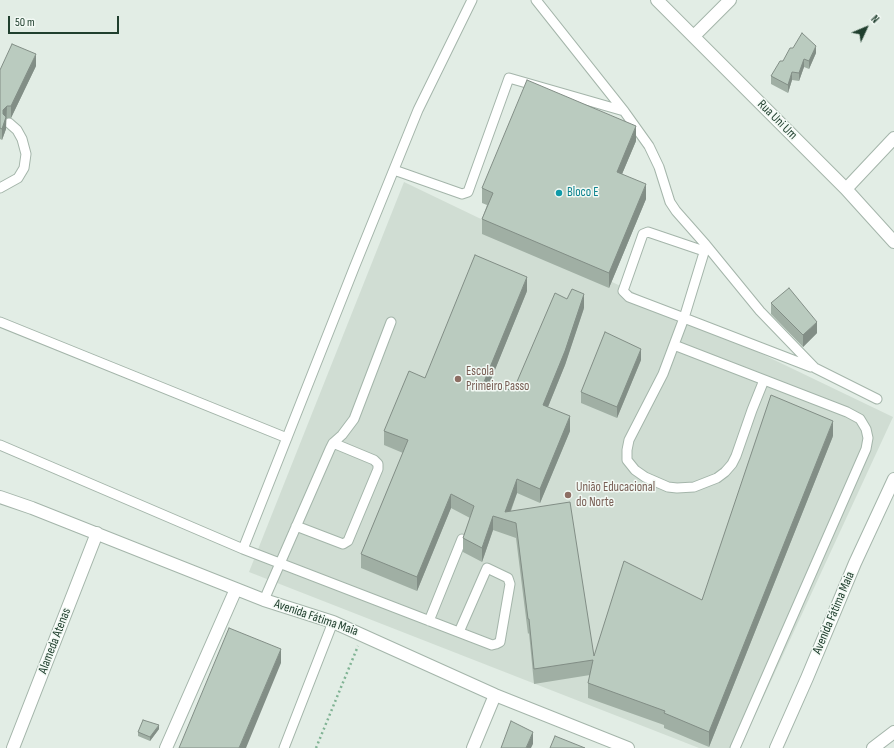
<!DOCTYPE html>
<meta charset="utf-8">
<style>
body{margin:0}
#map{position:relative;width:894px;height:748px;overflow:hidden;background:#e2ede5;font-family:"Sofia Sans Condensed",sans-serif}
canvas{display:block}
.north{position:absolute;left:846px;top:8px;width:40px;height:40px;-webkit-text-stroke:3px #f2f9f4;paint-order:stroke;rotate:46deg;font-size:11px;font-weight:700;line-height:16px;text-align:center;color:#203f2e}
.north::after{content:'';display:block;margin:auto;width:14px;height:18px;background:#203f2e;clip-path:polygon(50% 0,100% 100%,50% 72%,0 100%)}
.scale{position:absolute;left:8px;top:16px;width:111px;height:18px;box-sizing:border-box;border:2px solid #203f2e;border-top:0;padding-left:5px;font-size:12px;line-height:14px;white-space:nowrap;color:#203f2e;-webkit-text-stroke:3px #f2f9f4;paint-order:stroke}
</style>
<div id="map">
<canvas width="894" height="748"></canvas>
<div class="north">N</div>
<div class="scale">50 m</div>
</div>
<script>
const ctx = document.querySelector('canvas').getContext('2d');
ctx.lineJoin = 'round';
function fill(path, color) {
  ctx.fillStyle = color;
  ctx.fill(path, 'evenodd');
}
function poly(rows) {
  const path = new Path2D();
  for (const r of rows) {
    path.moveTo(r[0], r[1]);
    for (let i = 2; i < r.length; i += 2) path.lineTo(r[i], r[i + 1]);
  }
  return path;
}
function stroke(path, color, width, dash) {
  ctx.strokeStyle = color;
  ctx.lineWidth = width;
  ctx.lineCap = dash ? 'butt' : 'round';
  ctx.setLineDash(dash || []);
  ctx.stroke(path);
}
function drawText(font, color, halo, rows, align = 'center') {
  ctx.font = font + ' "Sofia Sans Condensed",sans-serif';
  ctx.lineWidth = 3;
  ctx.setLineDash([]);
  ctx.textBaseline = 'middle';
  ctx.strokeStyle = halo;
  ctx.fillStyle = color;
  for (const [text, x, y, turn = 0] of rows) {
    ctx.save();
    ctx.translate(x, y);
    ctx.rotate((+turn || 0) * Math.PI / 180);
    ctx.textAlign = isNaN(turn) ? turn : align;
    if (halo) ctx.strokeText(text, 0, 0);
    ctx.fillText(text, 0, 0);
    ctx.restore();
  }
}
const built = poly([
 [404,182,893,417,740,748,699,748,249,572]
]);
const path = poly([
 [316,748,358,646]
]);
const service = poly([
 [536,0,624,111,649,146,659,167,670,202,676,211,706,245,760,311,815,368,877,399],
 [394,170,462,194,468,192,509,78,624,111],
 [0,188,18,178,24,168,26,154,22,139,17,130,9,123],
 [706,246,684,318,811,367],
 [704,251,648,232,643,234,623,291,629,297,684,318,663,374,629,440,627,450,627,460,635,470,645,477,668,487,677,488,694,487,717,478,725,472,732,464,736,456,752,410,764,380],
 [0,322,287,438],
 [674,345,847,412,860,419,866,429,868,438,866,449,735,748],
 [0,445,243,549,492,645,496,644,500,642,510,584,508,578,487,568,459,632],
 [296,526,343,544,348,541,378,469,378,464,374,460,333,443],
 [243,549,354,268,418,110,472,0],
 [264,600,330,449,333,443,342,435,354,419,391,322],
 [429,621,462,539],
 [284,748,333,622]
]);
const minor = poly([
 [657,0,846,189,894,242],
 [694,36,730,0],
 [846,189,894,138],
 [0,497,32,508,264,600,333,622,495,695,628,748],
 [13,748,97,533],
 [166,748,236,589],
 [473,748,495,695],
 [776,748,807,678,855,563,894,479],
 [873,748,894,732]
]);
const wall = poly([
 [816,53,809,69,804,67,799,81,792,80,788,93,771,84,771,76,783,61],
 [36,66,11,118,6,118,6,129,2,140,0,139,0,70],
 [636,141,622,174,646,199,609,288,482,234,482,219,487,205,482,203,482,188],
 [527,291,489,384,513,391,584,308,565,365,548,407,570,431,540,503,517,493,511,511,594,656,702,600,833,436,709,747,664,728,664,725,588,698,588,683,590,675,534,684,529,633,528,634,516,538,493,530,482,562,463,552,463,538,470,518,451,508,417,591,361,568,361,554,403,453,384,445,384,431,425,378],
 [771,303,817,333,803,347,771,314],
 [641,360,617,418,581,403,581,392],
 [159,729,150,741,138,736,138,732]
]);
const shadedWall = poly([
 [816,46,816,53,809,69,809,61],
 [36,54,36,66,11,118,11,106],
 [804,59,804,67,799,81,799,73],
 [792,72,792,80,788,93,788,85],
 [7,106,6,129,2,140,2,129,3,121,3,110],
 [636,126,636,141,617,186,617,172],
 [646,184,646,199,609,288,609,273],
 [527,277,527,291,484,397,484,382],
 [584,294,584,308,565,365,543,419,543,405],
 [817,322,817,333,803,347,803,335],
 [641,349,641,360,617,418,617,407],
 [570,416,570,431,540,503,540,489],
 [833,421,833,436,709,747,709,732],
 [517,479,517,493,507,520,505,512],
 [451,494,451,508,417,591,417,577],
 [493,516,493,530,482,562,482,548],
 [281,649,281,663,246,748,239,748],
 [159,725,159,729,150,741,150,737],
 [533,732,533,744,531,748,526,748]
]);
const building = poly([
 [802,33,816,46,809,61,804,59,799,73,792,72,788,85,771,76,780,61,783,61,790,48,793,48,802,33],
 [12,44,36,54,11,106,7,106,3,110,3,114,6,117,2,129,0,128,0,70,12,44],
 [527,80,636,126,617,172,646,184,609,273,482,219,493,193,482,188,527,80],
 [475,255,527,277,484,382,513,391,555,293,567,299,572,289,584,294,565,351,543,405,570,416,540,489,517,479,505,512,570,502,594,656,624,561,702,600,771,395,833,421,709,732,664,713,665,711,588,683,593,660,534,669,529,619,528,619,516,523,493,516,482,548,463,538,474,506,451,494,417,577,361,554,408,440,384,431,409,371,425,378,475,255],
 [789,288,817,322,803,335,771,303,789,288],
 [605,332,641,349,617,407,581,392,605,332],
 [229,628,281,649,239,748,179,748,229,628],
 [143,720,159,725,150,737,138,732,143,720],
 [511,721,533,732,526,748,501,748,511,721],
 [555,736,585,748,550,748,555,736]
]);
const markers = [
 [559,193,4,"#0f9aa8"],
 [458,379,4,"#8d6e63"],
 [568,495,4,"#8d6e63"]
];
const streetNames = [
 ["Rua Uni Um",777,120,45],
 ["Avenida Fátima Maia",834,613,-67],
 ["Avenida Fátima Maia",316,618,19],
 ["Alameda Atenas",55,641,-69]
];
const cultureNames = [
 ["Bloco E",567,193]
];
const educationNames = [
 ["Escola",466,372],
 ["Primeiro Passo",466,387],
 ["União Educacional",576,488],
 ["do Norte",576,503]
];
fill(built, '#d0ddd3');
stroke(service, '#a4b5aa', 11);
stroke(minor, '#a4b5aa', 14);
stroke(path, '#80b394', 2.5, [2, 3]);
stroke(service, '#fff', 9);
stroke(minor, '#fff', 12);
fill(wall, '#a0afa4');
fill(shadedWall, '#828e86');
fill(building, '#bacbbf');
stroke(building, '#828e86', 1);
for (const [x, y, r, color] of markers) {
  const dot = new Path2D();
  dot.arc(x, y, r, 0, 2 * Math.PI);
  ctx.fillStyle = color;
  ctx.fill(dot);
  stroke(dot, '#f2f9f4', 1.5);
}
drawText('13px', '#203f2e', '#f2f9f4', streetNames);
drawText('13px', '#0d838f', '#f2f9f4', cultureNames, 'left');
drawText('13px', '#785e54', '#f2f9f4', educationNames, 'left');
</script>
